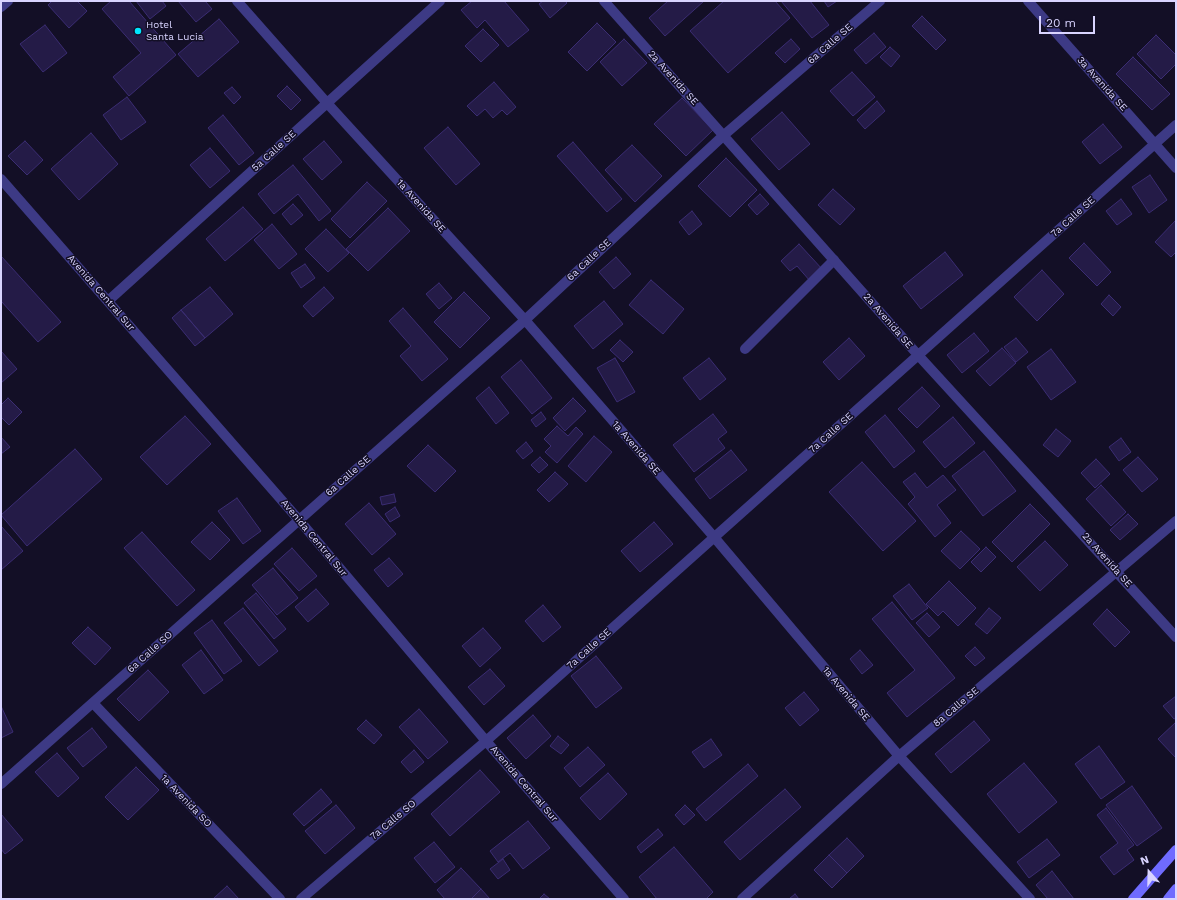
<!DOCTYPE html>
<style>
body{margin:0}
#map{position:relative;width:1177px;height:900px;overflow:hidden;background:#130f26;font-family:"Work Sans",sans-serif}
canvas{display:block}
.frame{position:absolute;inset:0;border:2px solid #d9d4ff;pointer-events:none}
.north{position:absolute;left:1129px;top:852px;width:40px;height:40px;-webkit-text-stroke:3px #130f26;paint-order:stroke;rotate:340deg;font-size:11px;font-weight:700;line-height:16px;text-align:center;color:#d9d4ff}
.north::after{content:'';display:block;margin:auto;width:14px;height:18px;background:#d9d4ff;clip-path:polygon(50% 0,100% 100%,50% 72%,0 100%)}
.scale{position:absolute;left:1039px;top:16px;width:56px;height:18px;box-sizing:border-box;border:2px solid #d9d4ff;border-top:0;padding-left:5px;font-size:12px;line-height:14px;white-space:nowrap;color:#d9d4ff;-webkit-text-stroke:3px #130f26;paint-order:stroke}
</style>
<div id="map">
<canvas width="1177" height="900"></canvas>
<div class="frame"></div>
<div class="north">N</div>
<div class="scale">20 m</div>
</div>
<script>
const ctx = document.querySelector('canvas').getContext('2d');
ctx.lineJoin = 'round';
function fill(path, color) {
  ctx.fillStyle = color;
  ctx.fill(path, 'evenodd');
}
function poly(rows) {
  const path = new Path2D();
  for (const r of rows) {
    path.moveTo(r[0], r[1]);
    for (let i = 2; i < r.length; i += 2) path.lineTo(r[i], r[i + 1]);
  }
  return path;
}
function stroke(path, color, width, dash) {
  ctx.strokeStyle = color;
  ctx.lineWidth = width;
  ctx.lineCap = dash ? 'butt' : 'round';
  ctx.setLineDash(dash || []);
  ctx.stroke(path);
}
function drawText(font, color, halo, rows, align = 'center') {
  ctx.font = font + ' "Work Sans",sans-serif';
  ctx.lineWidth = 3;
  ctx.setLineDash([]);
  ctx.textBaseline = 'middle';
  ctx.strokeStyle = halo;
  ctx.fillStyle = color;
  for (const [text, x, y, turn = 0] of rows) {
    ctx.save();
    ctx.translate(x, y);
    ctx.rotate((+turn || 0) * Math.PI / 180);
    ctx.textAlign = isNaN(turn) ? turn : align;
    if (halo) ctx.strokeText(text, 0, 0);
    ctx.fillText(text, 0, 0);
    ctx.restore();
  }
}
const building = poly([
 [52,1,77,1,87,11,69,28,48,5,52,1],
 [111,1,129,1,176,55,129,96,113,77,141,53,102,9,111,1],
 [136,1,162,1,166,6,150,19,136,1],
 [178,1,205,1,212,9,196,22,178,1],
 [472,1,504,1,529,30,508,47,485,20,477,28,461,10,472,1],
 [543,1,565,1,567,3,550,18,539,4,543,1],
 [668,1,704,1,665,36,649,18,668,1],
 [724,1,775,1,790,18,728,73,690,31,724,1],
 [781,1,810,1,829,25,812,38,781,1],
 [824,1,837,1,828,7,824,1],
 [922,16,946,40,936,50,912,26,922,16],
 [219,19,239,42,198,77,178,54,219,19],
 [597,23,616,42,587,71,568,52,597,23],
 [45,25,67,53,43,72,20,44,45,25],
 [483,29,499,45,481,62,465,46,483,29],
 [874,33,886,47,866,64,854,50,874,33],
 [1156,35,1176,55,1176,64,1161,79,1137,54,1156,35],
 [624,39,647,63,622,86,600,62,624,39],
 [791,39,800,49,785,63,775,53,791,39],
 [890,47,900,56,891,67,880,57,890,47],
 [1133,57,1170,94,1152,110,1116,74,1133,57],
 [852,72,875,97,853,116,830,91,852,72],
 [494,82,516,107,507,115,502,110,493,118,485,109,477,116,467,106,494,82],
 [287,86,301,100,291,110,277,96,287,86],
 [232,87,241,97,234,104,224,93,232,87],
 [127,97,146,122,121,140,103,115,127,97],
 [682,98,713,130,686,156,654,124,682,98],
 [877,101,885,111,865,129,857,120,877,101],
 [782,112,810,144,779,170,751,139,782,112],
 [223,115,254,153,239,165,208,128,223,115],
 [1103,124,1122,147,1100,164,1082,142,1103,124],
 [448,127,480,164,456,185,424,148,448,127],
 [91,133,118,164,79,200,51,169,91,133],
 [25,141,43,160,27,175,8,156,25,141],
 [324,141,342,162,322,180,303,159,324,141],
 [573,142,622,199,607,212,557,156,573,142],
 [632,145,662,176,635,202,605,170,632,145],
 [210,148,230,171,210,188,190,165,210,148],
 [726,158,757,190,730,217,698,186,726,158],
 [293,165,331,211,319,221,298,194,274,214,258,194,293,165],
 [1150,175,1167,200,1149,213,1132,187,1150,175],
 [367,182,387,201,350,238,331,219,367,182],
 [833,189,855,209,840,225,818,205,833,189],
 [760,194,769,204,757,215,748,205,760,194],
 [1121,199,1132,214,1117,225,1106,211,1121,199],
 [293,204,303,215,291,225,282,214,293,204],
 [243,207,263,229,225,261,206,239,243,207],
 [388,208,410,231,368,271,346,249,388,208],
 [692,211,702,224,689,235,679,222,692,211],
 [1176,220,1176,252,1171,257,1155,242,1176,220],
 [272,224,297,254,279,269,254,240,272,224],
 [326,229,349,253,328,272,305,249,326,229],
 [1084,243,1111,272,1097,286,1069,258,1084,243],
 [799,244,823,270,810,281,797,266,790,271,781,261,799,244],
 [945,252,963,275,921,309,903,286,945,252],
 [1,256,61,322,38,342,1,301,1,256],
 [616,257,631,274,614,289,599,272,616,257],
 [305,264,315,278,301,288,291,273,305,264],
 [1042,270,1064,294,1037,321,1014,297,1042,270],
 [651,280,684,309,663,334,629,305,651,280],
 [439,283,452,298,439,309,426,294,439,283],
 [210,287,233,314,205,338,181,310,210,287],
 [324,287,334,298,313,317,303,306,324,287],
 [464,292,490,318,460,348,434,322,464,292],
 [1109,295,1121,307,1113,316,1101,304,1109,295],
 [604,301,623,324,593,349,574,326,604,301],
 [403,308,448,359,422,381,400,356,411,346,389,321,403,308],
 [181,310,205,338,195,346,172,318,181,310],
 [974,333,989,351,962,373,947,355,974,333],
 [849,338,865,356,839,380,823,362,849,338],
 [1016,338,1028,352,1016,362,1004,347,1016,338],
 [620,340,633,352,623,362,610,350,620,340],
 [1002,348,1016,363,990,386,976,371,1002,348],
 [1051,349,1076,382,1051,400,1027,367,1051,349],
 [1,351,17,369,1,383,1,351],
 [615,358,635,392,617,402,597,368,615,358],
 [709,358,726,379,700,400,683,378,709,358],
 [521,360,552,398,532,414,501,377,521,360],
 [489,387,509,413,496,424,476,398,489,387],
 [922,387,940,406,917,428,898,409,922,387],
 [8,398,22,412,9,425,1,417,1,405,8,398],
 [573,398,586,411,565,431,553,418,573,398],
 [541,412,546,419,536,427,531,420,541,412],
 [713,414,727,432,718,439,725,448,694,472,673,445,713,414],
 [885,415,915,451,894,468,865,432,885,415],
 [185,416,211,444,167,485,140,457,185,416],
 [953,417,975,443,945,468,923,442,953,417],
 [557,426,568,436,576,427,583,434,557,463,545,452,551,446,544,439,557,426],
 [1056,429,1071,441,1058,457,1043,445,1056,429],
 [594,436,612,452,586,482,568,466,594,436],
 [1,437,10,447,1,454,1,437],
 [1121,438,1131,452,1119,461,1109,447,1121,438],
 [526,442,533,451,523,459,516,451,526,442],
 [428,445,456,471,435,492,407,466,428,445],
 [75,449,102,479,27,546,1,515,75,449],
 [731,450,747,470,710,499,695,479,731,450],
 [984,451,1016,491,983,516,952,476,984,451],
 [540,457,548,465,539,473,531,465,540,457],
 [1138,457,1158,479,1142,492,1123,470,1138,457],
 [1096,459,1110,474,1095,488,1081,473,1096,459],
 [862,462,916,521,883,551,829,492,862,462],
 [555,472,568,484,549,502,537,490,555,472],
 [915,473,927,488,943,475,956,490,937,505,951,523,935,537,908,504,915,497,903,482,915,473],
 [1101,485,1126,512,1111,526,1086,499,1101,485],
 [394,494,396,502,382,505,380,497,394,494],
 [237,498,261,531,243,544,218,511,237,498],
 [369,503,396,534,372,555,345,524,369,503],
 [1030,504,1050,524,1012,562,992,542,1030,504],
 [395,507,400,516,390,522,385,514,395,507],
 [1128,514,1138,524,1120,540,1110,530,1128,514],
 [212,522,230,540,210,560,191,542,212,522],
 [654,522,673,544,640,572,621,551,654,522],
 [1,526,23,551,1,570,1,526],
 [961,531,980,549,960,569,941,551,961,531],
 [142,532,195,590,177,606,124,548,142,532],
 [1045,541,1068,565,1040,591,1017,567,1045,541],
 [986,547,996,557,981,572,971,562,986,547],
 [292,548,317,576,299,591,274,564,292,548],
 [389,558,403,574,388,587,374,570,389,558],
 [273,568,298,598,277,615,252,585,273,568],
 [949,581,976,608,958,626,943,611,938,616,926,604,949,581],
 [909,584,928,608,912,620,893,596,909,584],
 [316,589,329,604,308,622,295,607,316,589],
 [256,593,286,629,274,639,244,603,256,593],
 [892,602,955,678,907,717,887,693,915,670,872,619,892,602],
 [543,605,561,627,543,642,525,621,543,605],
 [243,608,278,651,259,666,224,623,243,608],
 [989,608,1001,618,987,634,975,624,989,608],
 [1107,609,1130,632,1115,647,1093,624,1107,609],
 [927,613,940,627,929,637,916,623,927,613],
 [212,620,242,661,224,674,194,633,212,620],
 [88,627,111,648,95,665,72,643,88,627],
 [483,628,501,648,480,667,462,646,483,628],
 [975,647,985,658,975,666,965,656,975,647],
 [201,650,223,680,204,694,182,665,201,650],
 [860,650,873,665,862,674,850,659,860,650],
 [596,656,622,688,596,708,571,676,596,656],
 [490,669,505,686,484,705,468,687,490,669],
 [148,670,169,692,139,721,117,699,148,670],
 [804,692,819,710,800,726,785,708,804,692],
 [1176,696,1176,718,1174,719,1163,706,1176,696],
 [1,706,13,732,1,738,1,706],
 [419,709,448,742,428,759,399,727,419,709],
 [533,715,551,736,526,759,507,738,533,715],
 [366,720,382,735,374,744,357,729,366,720],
 [974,721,990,740,951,773,935,754,974,721],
 [1176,722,1176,758,1158,739,1176,722],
 [92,728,107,747,83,767,67,748,92,728],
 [558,736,569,745,561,754,550,746,558,736],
 [711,739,722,755,704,768,692,752,711,739],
 [1099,746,1125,782,1101,799,1075,764,1099,746],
 [588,747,605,765,580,787,564,768,588,747],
 [414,750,424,762,411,773,401,762,414,750],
 [57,753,79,778,58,797,35,772,57,753],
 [1024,763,1057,802,1019,833,987,794,1024,763],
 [748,764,758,776,706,821,696,809,748,764],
 [136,767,159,790,128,820,105,797,136,767],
 [480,770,500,792,450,836,431,814,480,770],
 [608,773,627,794,600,820,580,798,608,773],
 [1132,786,1162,828,1137,846,1106,805,1132,786],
 [321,789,332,802,304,826,293,814,321,789],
 [785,789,801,807,740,860,724,842,785,789],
 [336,805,355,828,325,854,305,831,336,805],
 [685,805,695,815,684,825,675,815,685,805],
 [1106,808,1134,845,1127,850,1134,860,1114,875,1100,857,1118,843,1097,815,1106,808],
 [1,814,23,840,5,854,1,849,1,814],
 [528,821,550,848,523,869,510,853,498,862,490,851,528,821],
 [658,829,663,835,641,853,637,847,658,829],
 [847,838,864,856,847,873,829,855,847,838],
 [1047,839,1060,855,1029,878,1017,862,1047,839],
 [434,842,455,867,435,883,414,858,434,842],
 [674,847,713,892,706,899,657,899,639,877,674,847],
 [829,855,847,873,832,888,814,870,829,855],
 [503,859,510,870,498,879,490,869,503,859],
 [461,868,481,889,471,899,445,899,437,890,461,868],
 [1052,871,1074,899,1048,899,1036,885,1052,871],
 [227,886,239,899,213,899,227,886],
 [481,889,490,899,471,899,481,889],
 [544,894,550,899,539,899,544,894],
 [795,894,799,899,789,899,795,894]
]);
const lane = poly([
 [745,349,834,260]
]);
const street = poly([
 [237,1,327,103,525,320,714,537,899,756,1030,899],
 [604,1,918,355,1176,637],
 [1028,1,1176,168],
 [1,7,8,1],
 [1,179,299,520,486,741,624,899],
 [108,301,440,1],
 [93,703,280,899],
 [1,784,525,320,724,135,880,1],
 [301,899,486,741,1176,125],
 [742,899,899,756,1176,521]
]);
const secondary = poly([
 [1133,899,1176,850],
 [1168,899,1176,889]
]);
const markers = [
 [138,31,4,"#00e5ff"]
];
const poiNames = [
 ["Hotel",146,25],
 ["Santa Lucia",146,37]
];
const streetNames = [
 ["6a Calle SE",830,44,-41],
 ["2a Avenida SE",673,78,48],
 ["3a Avenida SE",1102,84,48],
 ["5a Calle SE",274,151,-42],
 ["1a Avenida SE",421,206,48],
 ["7a Calle SE",1073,217,-42],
 ["6a Calle SE",589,260,-43],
 ["Avenida Central Sur",101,293,49],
 ["2a Avenida SE",888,321,49],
 ["7a Calle SE",831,433,-42],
 ["1a Avenida SE",636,448,49],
 ["6a Calle SE",348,476,-41],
 ["Avenida Central Sur",314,538,50],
 ["2a Avenida SE",1107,560,48],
 ["7a Calle SE",589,649,-42],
 ["6a Calle SO",150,652,-42],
 ["1a Avenida SE",846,694,50],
 ["8a Calle SE",956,707,-40],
 ["Avenida Central Sur",524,784,49],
 ["1a Avenida SO",186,801,46],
 ["7a Calle SO",393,820,-40]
];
fill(building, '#241b47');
stroke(building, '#3b2d73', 1);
stroke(lane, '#3d3a85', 10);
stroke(street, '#3d3a85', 10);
stroke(secondary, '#6f6bff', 10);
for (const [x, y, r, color] of markers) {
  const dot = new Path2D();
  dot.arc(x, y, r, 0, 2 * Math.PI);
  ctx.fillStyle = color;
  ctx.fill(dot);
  stroke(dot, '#130f26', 1.5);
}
drawText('10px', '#d9d4ff', '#130f26', poiNames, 'left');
drawText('10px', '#d9d4ff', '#130f26', streetNames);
</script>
